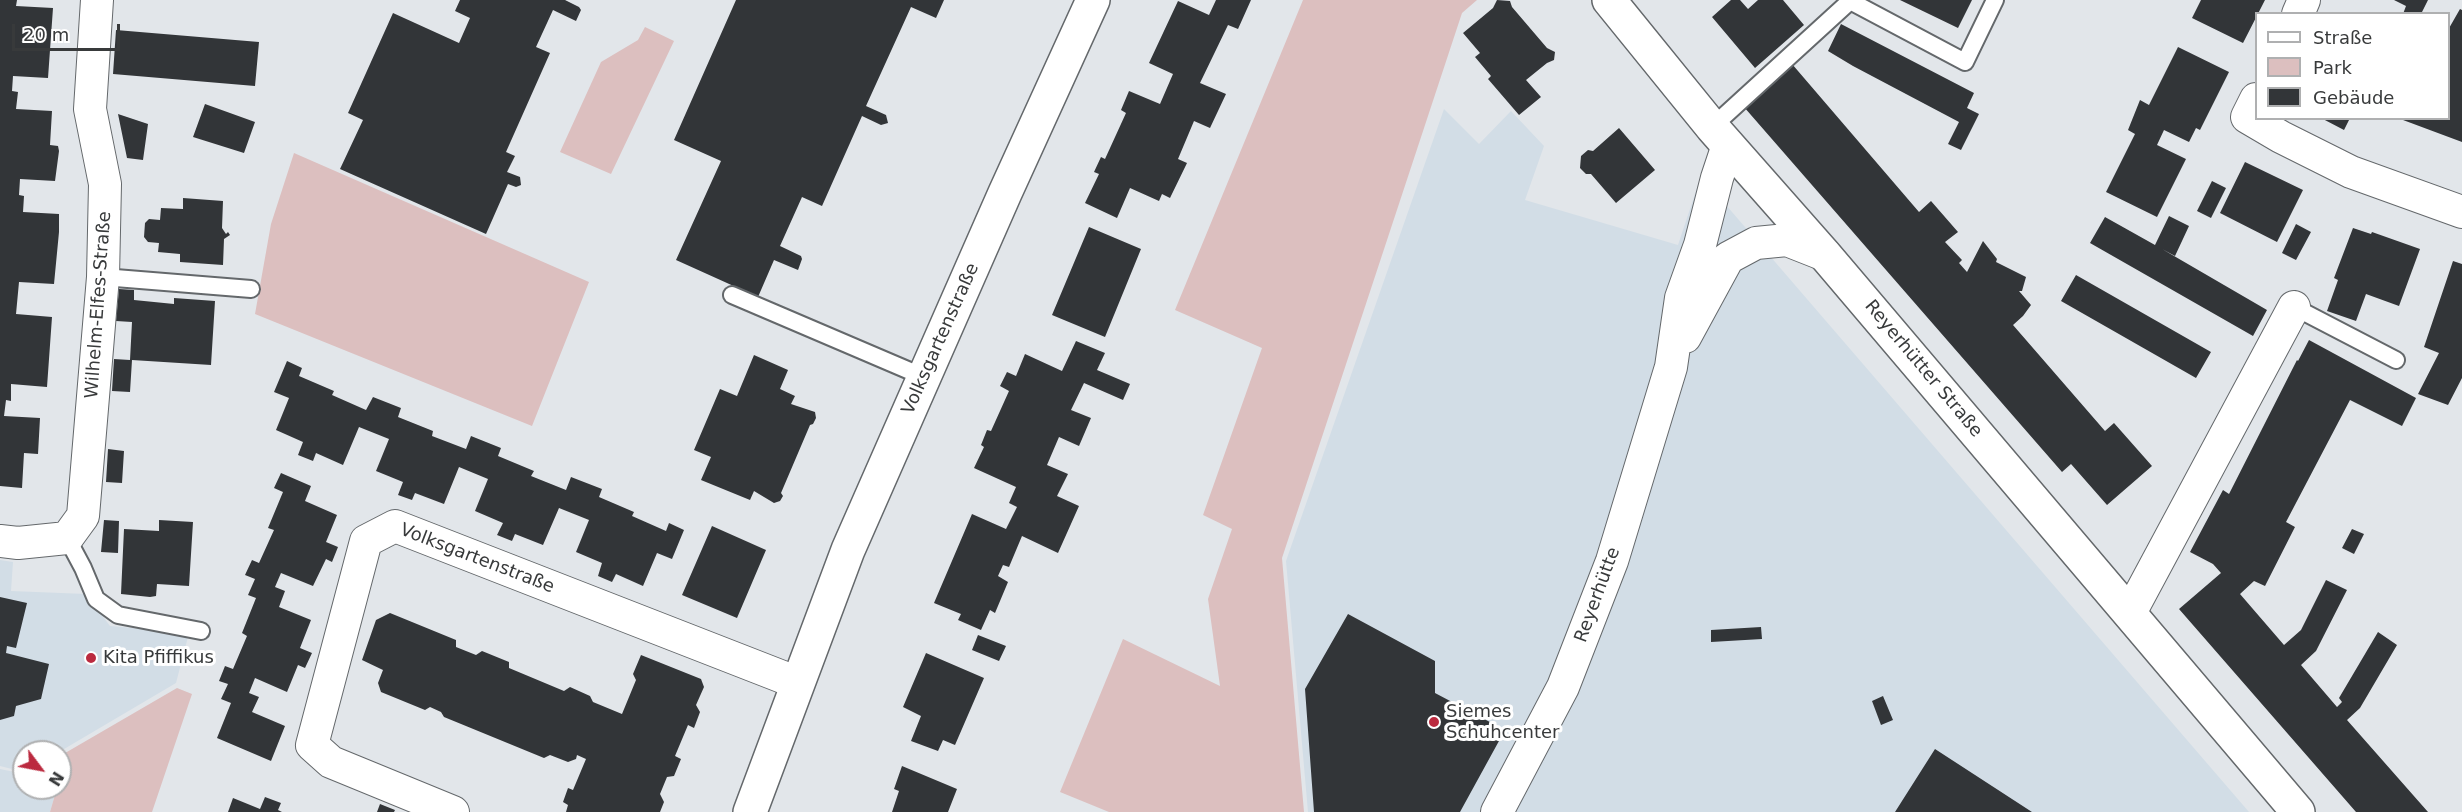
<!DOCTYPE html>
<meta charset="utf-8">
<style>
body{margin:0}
#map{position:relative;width:2462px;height:812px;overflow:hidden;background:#e2e6ea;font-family:"DejaVu Sans",sans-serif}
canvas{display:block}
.legend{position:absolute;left:2255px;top:12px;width:195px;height:108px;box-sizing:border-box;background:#fff;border:2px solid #afb0b1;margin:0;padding:8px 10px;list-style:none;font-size:18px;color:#383a3b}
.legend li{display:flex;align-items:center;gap:12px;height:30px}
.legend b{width:30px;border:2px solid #afb0b1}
.north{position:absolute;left:12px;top:740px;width:60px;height:60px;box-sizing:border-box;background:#fff;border:2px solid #afb0b1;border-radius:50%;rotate:122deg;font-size:16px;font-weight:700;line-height:24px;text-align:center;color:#383a3b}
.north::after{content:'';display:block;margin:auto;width:21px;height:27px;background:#bb2a3f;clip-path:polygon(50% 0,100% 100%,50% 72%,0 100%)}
.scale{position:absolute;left:12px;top:24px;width:108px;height:27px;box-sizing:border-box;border:3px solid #383a3b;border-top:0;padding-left:8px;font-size:18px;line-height:21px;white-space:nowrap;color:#383a3b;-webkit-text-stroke:4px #fff;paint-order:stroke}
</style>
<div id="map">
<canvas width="2462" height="812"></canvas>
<ul class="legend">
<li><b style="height:8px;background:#fff"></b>Straße</li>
<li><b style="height:16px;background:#dcbfbf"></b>Park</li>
<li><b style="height:16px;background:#323538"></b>Gebäude</li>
</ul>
<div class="north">N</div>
<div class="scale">20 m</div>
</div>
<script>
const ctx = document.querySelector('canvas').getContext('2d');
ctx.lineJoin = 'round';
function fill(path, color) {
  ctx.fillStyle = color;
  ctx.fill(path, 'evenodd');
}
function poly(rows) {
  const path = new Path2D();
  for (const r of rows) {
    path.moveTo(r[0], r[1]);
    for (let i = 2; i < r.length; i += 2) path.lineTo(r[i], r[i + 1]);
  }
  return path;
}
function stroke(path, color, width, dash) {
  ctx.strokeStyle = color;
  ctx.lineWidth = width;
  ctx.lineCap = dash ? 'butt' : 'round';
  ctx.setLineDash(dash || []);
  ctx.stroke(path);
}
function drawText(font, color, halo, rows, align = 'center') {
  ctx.font = font + ' "DejaVu Sans",sans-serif';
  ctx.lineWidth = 6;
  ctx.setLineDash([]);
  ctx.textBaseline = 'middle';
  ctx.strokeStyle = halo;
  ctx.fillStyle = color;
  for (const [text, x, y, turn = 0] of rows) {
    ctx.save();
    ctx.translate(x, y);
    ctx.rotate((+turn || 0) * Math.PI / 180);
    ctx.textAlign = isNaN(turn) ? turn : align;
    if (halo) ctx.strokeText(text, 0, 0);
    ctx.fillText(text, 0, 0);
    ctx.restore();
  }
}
const built = poly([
 [1444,109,1479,144,1511,111,1544,146,1525,200,1678,245,1701,176,2249,812,1308,812,1286,561],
 [0,560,13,562,11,591,86,594,110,626,189,633,176,683,59,752,24,752,24,772,0,766],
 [0,769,24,774,24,788,57,788,50,812,0,812]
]);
const green = poly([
 [1303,0,1477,0,1462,13,1282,558,1304,812,1109,812,1060,792,1123,639,1220,686,1208,599,1232,529,1203,515,1262,348,1175,310],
 [645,27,674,41,611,174,560,152,601,62,638,40],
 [294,153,589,282,532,426,255,314,271,224],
 [177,688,192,694,152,812,50,812,57,788,60,788,60,756]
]);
const building = poly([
 [0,0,17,0,16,6,53,8,48,78,13,76,12,91,18,92,16,109,52,111,50,145,58,146,59,151,55,181,20,179,19,195,24,196,23,212,59,214,59,232,54,284,19,282,16,314,52,317,47,387,11,384,11,401,6,400,4,416,40,418,38,454,24,453,22,488,0,486],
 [460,0,565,0,579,7,581,10,576,21,553,10,536,47,550,53,506,152,515,156,507,172,520,177,521,185,516,187,508,184,486,234,340,169,363,120,348,113,393,13,459,43,470,18,455,11],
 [736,0,944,0,936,18,911,7,866,106,886,115,888,123,881,125,862,116,822,206,802,197,780,246,801,256,802,259,798,270,774,260,758,297,676,260,721,161,674,140],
 [1216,0,1251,0,1238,29,1228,25,1200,83,1226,94,1210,128,1194,121,1178,159,1187,163,1170,198,1162,194,1159,201,1130,188,1117,218,1085,203,1099,174,1094,172,1101,157,1105,159,1126,113,1121,110,1129,91,1160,104,1173,74,1149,63,1178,1,1209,15],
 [1497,0,1510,1,1512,7,1547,48,1555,52,1554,60,1547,63,1526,80,1541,97,1519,115,1488,79,1491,76,1475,57,1480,53,1463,33,1493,8],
 [1731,0,1740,0,1748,9,1758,0,1783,0,1804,25,1755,68,1712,17],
 [1900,0,1972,0,1958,28],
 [2201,0,2265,0,2243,43,2192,18],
 [2394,0,2428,0,2421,14,2403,14,2406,6],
 [2460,9,2462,10,2462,142,2403,120,2403,118,2448,118,2448,30],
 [1841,24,1974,93,1967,108,1979,114,1961,150,1948,144,1959,122,1853,66,1828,51],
 [116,30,259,42,255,86,113,74],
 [2178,47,2229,72,2200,130,2196,128,2189,142,2164,130,2157,145,2186,159,2157,217,2106,192,2135,134,2128,130,2140,100,2149,105],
 [1792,64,1919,212,1931,201,1958,232,1945,242,1962,260,1959,263,1967,272,1983,241,1997,259,1996,262,2026,277,2022,291,2019,291,2031,305,2023,316,2013,325,2105,431,2114,423,2152,466,2107,505,2071,464,2062,472,1744,107],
 [205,104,255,122,244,153,193,137],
 [118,114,148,124,143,160,127,158],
 [2321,118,2350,118,2344,130],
 [1619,128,1655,170,1616,203,1591,174,1586,174,1580,168,1581,156,1588,150,1593,151],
 [2245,162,2303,190,2277,242,2220,213],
 [2212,181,2226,188,2211,218,2197,211],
 [183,198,223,201,222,228,226,234,228,232,230,235,224,239,223,265,180,262,180,254,158,252,159,243,148,242,144,237,145,223,149,219,160,220,161,208,183,209],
 [2169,216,2189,226,2175,256,2162,249,2267,310,2253,336,2090,243,2105,217,2155,245],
 [2296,224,2311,232,2296,260,2282,253],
 [1089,227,1141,249,1105,337,1052,315],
 [2353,228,2371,234,2372,232,2420,249,2399,306,2366,294,2356,321,2327,311,2338,280,2334,278],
 [2453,261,2462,264,2462,378,2448,405,2418,394,2439,353,2424,347],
 [2076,275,2211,352,2196,378,2061,301],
 [119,289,134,290,134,300,174,304,174,298,215,301,211,365,132,360,130,392,112,391,114,359,130,360,132,322,116,321],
 [2309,340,2416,398,2402,426,2350,400,2286,522,2295,527,2265,586,2254,581,2240,594,2284,645,2301,630,2326,580,2347,590,2316,651,2301,665,2337,707,2342,702,2339,698,2378,632,2397,645,2360,708,2347,720,2428,812,2356,812,2179,609,2221,573,2213,564,2190,552,2223,490,2229,494,2297,360,2298,361],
 [1076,341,1105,353,1097,370,1130,384,1123,400,1084,383,1071,410,1091,418,1079,446,1059,437,1047,465,1068,474,1057,496,1079,506,1058,553,1022,536,1009,567,1003,565,998,576,1008,582,995,613,990,610,981,630,958,620,961,614,934,603,972,514,1006,529,1017,507,1009,503,1016,487,974,468,984,447,981,445,987,430,991,431,1009,391,1000,386,1007,372,1016,376,1025,354,1062,371],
 [754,355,788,370,780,389,795,396,791,404,815,412,816,418,813,424,810,425,781,493,783,496,780,501,774,503,754,491,750,500,701,480,711,457,694,450,720,389,737,396],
 [287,361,302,368,299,376,334,391,332,395,366,410,373,397,401,408,398,417,433,431,432,436,466,449,471,436,501,448,498,456,534,471,531,476,566,490,571,477,602,489,599,497,634,512,632,516,666,531,669,523,684,530,672,559,657,553,643,586,616,574,612,582,598,576,602,563,576,552,589,520,559,508,543,545,515,534,512,541,497,535,503,523,475,511,488,479,459,467,444,504,415,493,412,500,398,495,403,482,376,471,389,439,359,427,343,465,316,453,313,461,298,455,303,442,276,430,289,398,274,392],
 [108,449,124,451,122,483,106,482],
 [281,473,311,486,305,501,337,515,326,542,338,547,332,562,326,559,313,586,281,573,275,587,285,591,279,607,311,620,300,648,312,653,305,668,298,665,287,692,255,678,249,693,259,697,252,712,285,726,271,761,217,738,231,703,221,699,228,684,219,681,225,666,233,669,247,636,242,633,256,598,248,595,255,579,245,575,252,560,259,563,274,530,268,528,283,492,274,488],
 [104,520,119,521,118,553,101,552],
 [159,520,193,522,189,586,157,584,156,596,150,597,121,594,124,529,159,531],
 [712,526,766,550,737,618,682,595],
 [2352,529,2364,534,2354,554,2342,548],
 [0,597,27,603,16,648,7,646,6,653,49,664,41,699,16,706,14,716,0,720],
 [390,613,456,640,456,647,476,655,482,651,509,662,509,668,564,691,570,687,590,696,593,702,622,714,636,680,633,674,641,655,701,679,704,687,696,705,700,712,694,728,688,725,675,756,681,759,674,776,667,777,660,794,664,802,660,812,566,812,568,805,563,802,568,788,573,790,586,759,577,755,576,759,568,762,550,755,544,758,444,717,441,712,430,707,425,710,381,692,378,683,383,670,362,660,376,620],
 [1348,614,1435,661,1435,693,1505,730,1460,812,1314,812,1305,689],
 [1761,627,1762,639,1711,642,1711,630],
 [978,635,1006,646,999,661,972,650],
 [926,653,984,678,955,745,943,740,938,751,911,741,921,716,903,707],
 [1883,696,1893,720,1881,725,1872,701],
 [1935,749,2032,812,1895,812],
 [902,766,957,789,948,812,892,812,899,791,894,789],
 [265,797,281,803,278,810,282,812,228,812,233,798,260,809],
 [380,804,395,810,394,812,377,812]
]);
const service = poly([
 [1712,127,1850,1,1965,62,1995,0],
 [103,277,251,289],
 [732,295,924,377],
 [2294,307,2396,360],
 [67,538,83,568,96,599,118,615,201,631]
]);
const minor = poly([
 [2298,14,2304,0],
 [2256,99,2247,117,2281,137,2351,172,2462,212],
 [1685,337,1728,258,1756,243,1787,240,1825,255],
 [0,541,18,543,67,538,83,516,103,277,105,184,90,109,97,0],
 [2130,613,2294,307],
 [453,812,331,762,312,745,366,541,395,526,798,683],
 [1497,812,1563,687,1612,561,1671,367,1681,298,1700,245,1717,178,1728,145]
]);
const tertiary = poly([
 [1609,0,1712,127,1825,255,2298,812],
 [750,812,848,550,1005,193,1093,0]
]);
const markers = [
 [91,658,6,"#bb2a3f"],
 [1434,722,6,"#bb2a3f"]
];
const streetNames = [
 ["Wilhelm-Elfes-Straße",99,305,-86],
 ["Volksgartenstraße",941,339,-66],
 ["Reyerhütter Straße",1923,369,50],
 ["Volksgartenstraße",477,559,21],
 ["Reyerhütte",1598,595,-70]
];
const poiNames = [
 ["Kita Pfiffikus",103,658],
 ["Siemes",1446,712],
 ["Schuhcenter",1446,733]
];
fill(built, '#d2dde6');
fill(green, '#dcbfbf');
fill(building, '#323538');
stroke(service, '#64686b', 20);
stroke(minor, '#64686b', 34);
stroke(tertiary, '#64686b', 36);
stroke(service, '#fff', 16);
stroke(minor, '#fff', 32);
stroke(tertiary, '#fff', 33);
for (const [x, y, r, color] of markers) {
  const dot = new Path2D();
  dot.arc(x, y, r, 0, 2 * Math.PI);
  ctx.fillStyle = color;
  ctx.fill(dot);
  stroke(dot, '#fff', 2);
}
drawText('18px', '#383a3b', '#fff', streetNames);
drawText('18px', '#383a3b', '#fff', poiNames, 'left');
</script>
